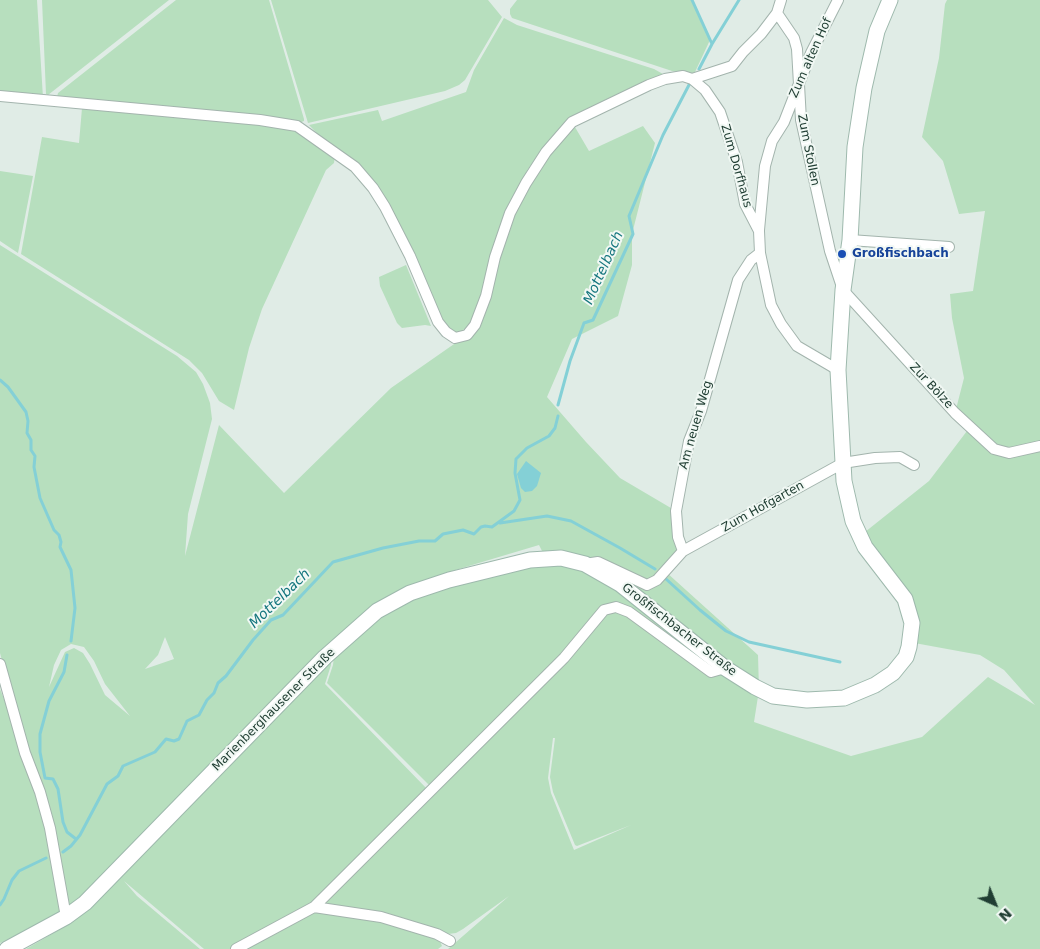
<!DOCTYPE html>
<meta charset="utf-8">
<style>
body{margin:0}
#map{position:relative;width:1040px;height:949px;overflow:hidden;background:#e0ece6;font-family:"DejaVu Sans",sans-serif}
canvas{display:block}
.north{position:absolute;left:970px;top:879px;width:50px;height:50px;-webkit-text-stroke:4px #f1f8f4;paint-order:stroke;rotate:136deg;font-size:14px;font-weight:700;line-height:20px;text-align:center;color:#203e33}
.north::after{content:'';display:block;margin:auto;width:18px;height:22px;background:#203e33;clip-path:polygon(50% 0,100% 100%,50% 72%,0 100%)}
</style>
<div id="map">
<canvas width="1040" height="949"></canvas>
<div class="north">N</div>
</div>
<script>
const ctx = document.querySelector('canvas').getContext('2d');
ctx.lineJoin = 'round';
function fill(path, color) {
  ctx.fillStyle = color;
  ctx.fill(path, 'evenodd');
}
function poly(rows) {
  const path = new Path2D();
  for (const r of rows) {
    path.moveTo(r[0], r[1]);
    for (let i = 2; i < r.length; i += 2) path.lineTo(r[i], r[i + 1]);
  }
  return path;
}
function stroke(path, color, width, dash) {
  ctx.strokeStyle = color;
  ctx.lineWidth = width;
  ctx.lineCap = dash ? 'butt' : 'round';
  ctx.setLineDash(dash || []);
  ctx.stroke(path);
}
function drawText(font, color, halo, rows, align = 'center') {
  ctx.font = font + ' "DejaVu Sans",sans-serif';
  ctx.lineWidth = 4;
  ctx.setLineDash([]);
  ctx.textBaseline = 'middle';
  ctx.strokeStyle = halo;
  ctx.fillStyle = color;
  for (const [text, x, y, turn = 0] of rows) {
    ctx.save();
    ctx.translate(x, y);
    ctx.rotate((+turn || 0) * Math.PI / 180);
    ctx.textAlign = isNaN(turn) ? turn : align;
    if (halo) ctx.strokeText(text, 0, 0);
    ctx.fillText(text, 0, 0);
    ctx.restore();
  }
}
const green = poly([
 [0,0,37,0,43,98,0,92],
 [42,0,169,0,48,95,46,94],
 [176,0,269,0,304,119,304,121,299,123,57,97,58,93],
 [271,0,488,0,502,17,465,80,459,85,445,91,308,123],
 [517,0,692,0,710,40,695,72,689,74,672,71,512,18,510,14,510,9],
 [947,0,1040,0,1040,949,448,949,509,896,463,929,456,933,448,934,326,904,325,903,431,787,327,683,333,665,334,656,369,624,413,596,548,563,539,545,452,571,398,592,82,897,52,918,0,943,0,689,14,724,18,720,0,653,0,245,177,356,196,372,203,384,210,403,212,419,188,514,185,556,219,425,284,493,391,388,467,335,475,326,510,213,572,122,589,151,643,126,655,143,632,234,632,265,618,316,572,339,547,397,586,442,620,478,676,511,683,551,666,572,758,655,759,690,754,722,851,756,922,737,988,677,1035,705,1004,670,980,655,909,642,912,623,860,536,929,481,970,427,955,413,964,378,952,318,950,294,973,291,985,211,959,214,943,161,922,137,939,58,945,4],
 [165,637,174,659,145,669,158,655],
 [71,644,84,647,94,661,105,684,130,716,105,695,90,664,83,653,74,648,65,652,49,687,54,665,61,650],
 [553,738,555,738,550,777,553,792,575,845,577,846,631,825,574,850,551,793,548,778],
 [504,18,517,25,654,69,663,74,566,122,550,139,528,169,501,223,502,234,484,297,470,325,459,333,451,331,445,326,387,205,309,125,378,110,382,121,466,92,474,70],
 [82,108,254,123,298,131,335,155,334,163,326,170,262,309,249,348,234,410,219,401,202,373,189,360,21,254,42,137,79,143],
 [0,171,33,176,18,253,0,241],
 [406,265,431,326,425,325,402,328,397,323,380,286,379,277],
 [331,658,331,665,325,684,428,790,317,900,232,949,204,949,124,881,137,896,200,949,26,949,71,923,102,897,119,877],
 [312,910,380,920,439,939,442,946,438,949,240,949]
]);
const water = poly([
 [526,461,541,473,537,486,532,491,525,492,521,488,517,474]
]);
const stream = poly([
 [692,0,712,44,699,69],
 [712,44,739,0],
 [0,380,8,387,26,412,28,421,27,433,31,440,31,450,35,456,34,467,40,498,54,530,59,535,61,542,60,547,71,570,75,608,71,641],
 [558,405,570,361,584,323,593,320,633,234,629,216,663,135,690,83],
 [500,523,547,516,571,521,620,548,655,569],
 [666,579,700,610,726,631,749,642,840,662],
 [67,655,64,672,49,701,40,734,40,752,45,778,53,779,58,789,63,822,67,832,76,839],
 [63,852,71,846,80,835,107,784,118,776,123,766,155,752,166,739,174,741,179,739,187,721,199,715,207,700,214,693,218,683,226,676,253,640,271,620,283,615,333,562,383,548,419,541,435,541,443,534,463,530,474,534,481,527,485,526,492,527,514,511,520,500,515,473,516,459,527,448,549,436,555,428,558,416],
 [0,905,4,899,12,880,19,871,46,858]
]);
const minor = poly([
 [777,13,781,0],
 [692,79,732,66,743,52,761,34,777,13,794,38,797,49,801,120,830,251,843,290,955,413,994,449,1009,453,1040,446],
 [0,96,260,120,297,126,355,167,373,188,385,207,410,256,438,322,446,332,455,338,467,335,475,325,486,296,495,257,510,213,526,183,546,152,572,122,649,85,665,79,683,76,692,79,705,90,720,112,737,162,745,204,759,231,760,253,771,305,781,324,797,346,838,370],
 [759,230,765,166,772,141,784,122,811,53,838,0],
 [850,240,949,247],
 [683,551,843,463,875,458,900,457,914,465],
 [585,564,598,562,647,585,657,580,683,551,678,537,676,511,689,441,701,411,738,280,751,260,760,253],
 [0,664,25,753,40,792,50,828,66,917],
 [314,907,564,658,604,610,616,607,629,612,711,672,725,668],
 [236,949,314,907,381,917,437,934,450,941]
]);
const secondary = poly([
 [7,949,66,917,85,903,325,657,377,611,410,593,449,580,530,560,561,558,585,564,620,584,725,668,755,687,773,696,807,700,844,698,875,685,893,673,906,657,909,647,912,623,905,599,865,547,853,521,844,481,838,370,843,290,850,240,855,147,864,88,877,31,890,0]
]);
const markers = [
 [842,254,5,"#1a4fb4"]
];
const streetNames = [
 ["Zum alten Hof",811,58,-66],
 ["Zum Stollen",808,150,79],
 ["Zum Dorfhaus",736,166,74],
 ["Zur Bölze",931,386,47],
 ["Am neuen Weg",696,425,-74],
 ["Zum Hofgarten",763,507,-29],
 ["Großfischbacher Straße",679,630,38],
 ["Marienberghausener Straße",274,710,-45]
];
const transitNames = [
 ["Großfischbach",852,254]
];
const waterNames = [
 ["Mottelbach",604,268,-66],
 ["Mottelbach",280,599,-44]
];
fill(green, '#b7dfbe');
fill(water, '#84d0d6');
stroke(stream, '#84d0d6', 3);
stroke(minor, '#a3b4ad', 12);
stroke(secondary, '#9eb9ad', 17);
stroke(minor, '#fff', 10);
stroke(secondary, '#fff', 15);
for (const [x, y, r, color] of markers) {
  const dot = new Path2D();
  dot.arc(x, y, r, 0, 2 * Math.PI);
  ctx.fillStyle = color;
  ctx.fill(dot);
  stroke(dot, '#f1f8f4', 2);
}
drawText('12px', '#203e33', '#f1f8f4', streetNames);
drawText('bold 12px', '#164399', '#f1f8f4', transitNames, 'left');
drawText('italic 14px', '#15767e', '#f1f8f4', waterNames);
</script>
